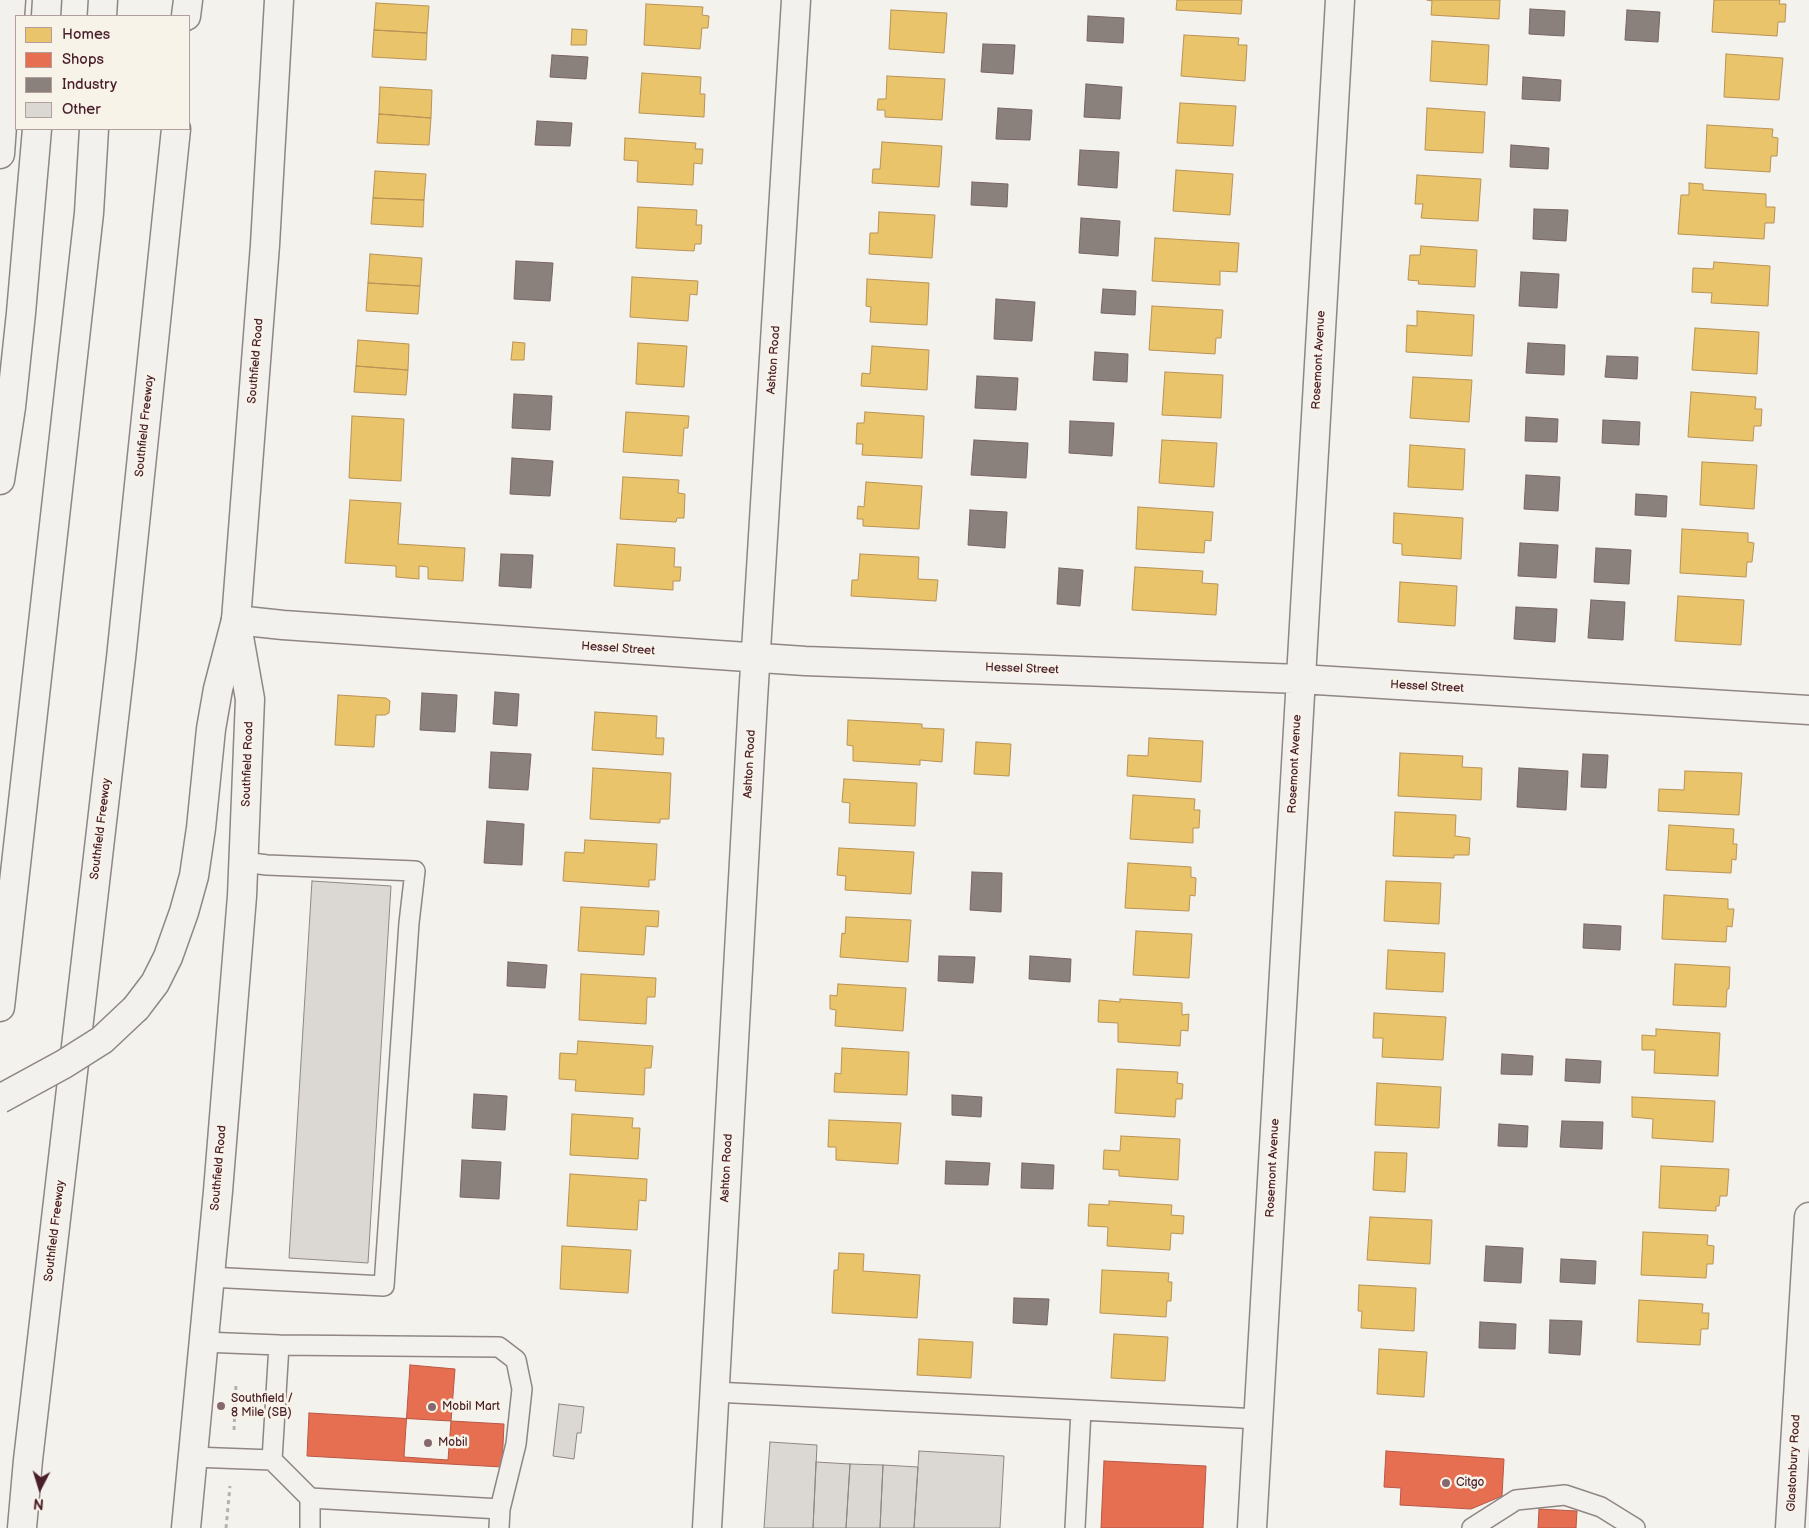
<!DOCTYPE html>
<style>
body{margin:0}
#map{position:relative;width:1809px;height:1528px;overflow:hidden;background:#f4f2ec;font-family:"Balsamiq Sans",sans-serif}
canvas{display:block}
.legend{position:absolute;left:15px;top:15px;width:175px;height:115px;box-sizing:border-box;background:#f7f3e8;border:1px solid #b29e9c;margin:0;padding:6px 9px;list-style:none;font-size:15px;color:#4a1f2b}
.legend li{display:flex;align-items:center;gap:10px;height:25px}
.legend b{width:25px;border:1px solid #b29e9c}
.north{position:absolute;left:15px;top:1463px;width:50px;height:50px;-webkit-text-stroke:4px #f7f3e8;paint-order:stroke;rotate:185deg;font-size:14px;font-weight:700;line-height:20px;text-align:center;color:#4a1f2b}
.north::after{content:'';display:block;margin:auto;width:18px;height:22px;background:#4a1f2b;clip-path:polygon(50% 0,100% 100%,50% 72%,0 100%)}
</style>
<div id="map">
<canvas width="1809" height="1528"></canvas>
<ul class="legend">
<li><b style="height:14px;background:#e9c46a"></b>Homes</li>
<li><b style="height:14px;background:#e76f51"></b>Shops</li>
<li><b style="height:14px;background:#8a817c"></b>Industry</li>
<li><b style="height:14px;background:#dbd7d3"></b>Other</li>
</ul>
<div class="north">N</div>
</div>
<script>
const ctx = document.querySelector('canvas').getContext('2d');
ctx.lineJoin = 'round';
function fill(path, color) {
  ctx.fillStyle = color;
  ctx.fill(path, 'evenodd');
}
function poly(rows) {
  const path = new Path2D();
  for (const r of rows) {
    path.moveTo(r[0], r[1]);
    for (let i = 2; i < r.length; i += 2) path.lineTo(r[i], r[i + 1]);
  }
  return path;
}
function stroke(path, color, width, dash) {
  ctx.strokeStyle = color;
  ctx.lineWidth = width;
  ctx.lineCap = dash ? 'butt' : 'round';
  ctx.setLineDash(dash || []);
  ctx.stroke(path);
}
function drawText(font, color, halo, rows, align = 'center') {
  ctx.font = font + ' "Balsamiq Sans",sans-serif';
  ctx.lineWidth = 5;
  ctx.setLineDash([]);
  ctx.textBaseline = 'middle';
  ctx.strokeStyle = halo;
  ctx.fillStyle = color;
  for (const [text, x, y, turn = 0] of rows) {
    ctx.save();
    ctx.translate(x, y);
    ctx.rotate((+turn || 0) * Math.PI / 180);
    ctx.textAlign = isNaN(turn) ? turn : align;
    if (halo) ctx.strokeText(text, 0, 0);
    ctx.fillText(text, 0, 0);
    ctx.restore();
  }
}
const homes = poly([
 [1177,0,1242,0,1241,14,1176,10,1177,0],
 [1427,0,1500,0,1499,19,1431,15,1432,1,1427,0],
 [1714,0,1780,0,1779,4,1786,4,1785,22,1778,22,1777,36,1712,32,1714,0],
 [376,3,429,6,427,33,374,30,376,3],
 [646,4,703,7,702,15,709,16,708,28,702,28,700,49,644,45,646,4],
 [891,10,947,13,944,53,889,49,891,10],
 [572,29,587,30,586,45,571,45,572,29],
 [374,30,427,33,426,60,372,57,374,30],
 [1184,35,1239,38,1238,45,1247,45,1245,81,1181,76,1184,35],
 [1432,41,1489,45,1487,85,1430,81,1432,41],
 [1726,54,1783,58,1779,100,1724,97,1726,54],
 [642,73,701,77,700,94,705,94,704,117,639,113,642,73],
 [887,76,945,79,942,120,885,117,885,110,877,110,878,99,886,99,887,76],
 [380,87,432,90,431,118,379,114,380,87],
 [1180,103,1236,106,1233,146,1177,143,1180,103],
 [1427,108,1485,112,1483,153,1425,150,1427,108],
 [379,114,431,118,429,145,377,143,379,114],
 [1707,125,1773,129,1772,137,1778,138,1777,156,1771,156,1770,172,1705,168,1707,125],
 [625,138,696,143,695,149,703,149,702,164,694,163,693,185,637,182,638,161,624,160,625,138],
 [882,142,942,146,939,187,872,183,873,169,880,169,882,142],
 [1176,170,1233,174,1230,215,1173,211,1176,170],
 [375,171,426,174,424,200,373,198,375,171],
 [1417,175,1481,179,1478,221,1421,218,1423,204,1415,204,1417,175],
 [1689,183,1703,184,1703,190,1766,194,1766,207,1775,207,1774,223,1765,223,1764,239,1678,234,1681,195,1689,195,1689,183],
 [373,198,424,200,423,227,371,224,373,198],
 [638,207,697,210,696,225,702,225,701,244,695,244,694,251,636,248,638,207],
 [879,212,935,215,932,258,869,254,870,233,878,233,879,212],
 [1155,238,1239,243,1237,272,1220,271,1220,285,1152,281,1155,238],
 [1421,246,1477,250,1475,287,1418,284,1419,281,1408,280,1410,255,1420,255,1421,246],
 [370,254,422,258,420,286,368,283,370,254],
 [1714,262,1770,266,1768,306,1711,303,1712,293,1692,292,1693,268,1713,269,1714,262],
 [632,277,698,281,697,295,690,294,688,321,630,317,632,277],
 [867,279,929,283,927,325,870,322,871,307,866,306,867,279],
 [368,283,420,286,418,314,366,311,368,283],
 [1152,306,1223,310,1221,338,1216,338,1215,354,1149,350,1152,306],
 [1417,311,1474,315,1472,356,1406,352,1407,325,1417,326,1417,311],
 [1695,328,1759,332,1757,374,1692,370,1695,328],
 [358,340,409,344,408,370,356,366,358,340],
 [513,342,525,343,524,360,511,360,513,342],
 [638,343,687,346,684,387,636,384,638,343],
 [872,346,929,350,927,390,861,386,862,373,870,374,872,346],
 [356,366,408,370,406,395,354,392,356,366],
 [1165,372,1223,375,1221,418,1162,415,1165,372],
 [1413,377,1472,380,1469,422,1410,418,1413,377],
 [1691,392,1756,397,1755,409,1762,409,1761,426,1754,426,1753,441,1688,437,1691,392],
 [626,412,689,416,688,428,684,428,682,456,623,452,626,412],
 [865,412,924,416,922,458,862,455,863,444,856,444,857,423,864,423,865,412],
 [352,416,404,419,401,481,349,478,352,416],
 [1162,440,1217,443,1214,487,1159,483,1162,440],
 [1410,445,1465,449,1463,490,1408,487,1410,445],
 [1702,462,1757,465,1754,509,1700,505,1702,462],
 [623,477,679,480,678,493,685,494,684,518,677,518,676,522,620,519,623,477],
 [866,482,922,486,919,529,863,526,863,519,857,519,858,506,864,507,866,482],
 [350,500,401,503,398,544,465,548,463,581,428,579,428,567,419,566,419,579,396,577,396,566,345,563,350,500],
 [1138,507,1213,512,1211,541,1205,540,1204,553,1136,549,1138,507],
 [1394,513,1463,518,1461,559,1402,555,1402,544,1393,543,1394,513],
 [1682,529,1748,533,1748,542,1754,543,1752,562,1747,562,1746,577,1680,573,1682,529],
 [617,544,675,548,674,567,681,567,680,581,673,581,673,590,614,586,617,544],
 [860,554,919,557,918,579,938,580,936,601,851,596,852,580,858,580,860,554],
 [1135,567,1203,571,1202,583,1218,584,1216,615,1132,610,1135,567],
 [1400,582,1457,586,1455,626,1398,622,1400,582],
 [1678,596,1744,600,1741,645,1675,641,1678,596],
 [338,695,386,698,390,701,389,713,385,715,376,715,374,747,335,745,338,695],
 [595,712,657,716,656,738,664,738,663,755,592,750,595,712],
 [848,720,922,724,922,728,944,729,942,762,920,760,920,765,853,761,853,746,847,745,848,720],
 [1149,738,1203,741,1201,782,1127,776,1128,755,1148,756,1149,738],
 [976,742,1011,744,1009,776,974,774,976,742],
 [1400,753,1463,756,1462,767,1482,768,1481,800,1398,796,1400,753],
 [593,768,671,773,669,819,660,819,660,823,590,819,593,768],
 [1685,771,1742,773,1739,815,1658,811,1659,789,1684,790,1685,771],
 [844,779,917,783,915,826,849,823,850,803,842,802,844,779],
 [1133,795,1195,799,1194,810,1200,810,1199,828,1193,828,1193,843,1130,839,1133,795],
 [1395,812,1456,815,1455,836,1470,838,1469,855,1454,855,1454,858,1393,856,1395,812],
 [1669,825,1734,829,1733,844,1737,844,1736,860,1732,859,1731,873,1666,870,1669,825],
 [585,840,657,844,655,880,649,880,649,887,563,881,565,852,584,853,585,840],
 [839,848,914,852,911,894,845,890,846,876,837,875,839,848],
 [1128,863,1191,867,1191,877,1196,878,1195,896,1190,895,1189,911,1125,908,1128,863],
 [1386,881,1441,883,1439,924,1384,921,1386,881],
 [1664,895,1728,899,1728,909,1734,909,1732,927,1727,926,1726,942,1662,939,1664,895],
 [581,907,659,911,658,927,646,926,644,955,578,951,581,907],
 [846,917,911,920,908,962,840,957,842,933,845,934,846,917],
 [1136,931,1192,934,1189,978,1133,975,1136,931],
 [1388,950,1445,953,1443,992,1386,989,1388,950],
 [1675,964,1730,967,1729,989,1727,989,1726,1007,1673,1005,1675,964],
 [581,974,656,978,655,997,647,997,646,1024,579,1020,581,974],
 [838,984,906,988,903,1031,835,1026,836,1010,830,1009,830,995,837,996,838,984],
 [1120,999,1182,1003,1182,1015,1189,1014,1188,1031,1181,1030,1180,1046,1118,1042,1118,1023,1098,1022,1099,1000,1120,1002,1120,999],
 [1374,1013,1446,1017,1443,1060,1382,1057,1383,1038,1373,1038,1374,1013],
 [1656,1029,1720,1033,1718,1076,1654,1073,1655,1050,1642,1050,1642,1035,1656,1036,1656,1029],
 [578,1041,653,1046,651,1068,645,1068,644,1095,575,1091,576,1080,559,1079,560,1053,577,1054,578,1041],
 [842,1048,909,1052,907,1095,834,1092,835,1073,841,1074,842,1048],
 [1117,1069,1178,1072,1177,1083,1183,1084,1182,1099,1176,1099,1175,1117,1115,1113,1117,1069],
 [1377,1083,1441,1087,1439,1128,1375,1125,1377,1083],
 [1632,1097,1715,1101,1713,1142,1652,1138,1653,1119,1632,1117,1632,1097],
 [572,1114,633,1118,632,1128,640,1128,638,1159,570,1155,572,1114],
 [829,1120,901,1123,898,1164,836,1160,836,1147,828,1147,829,1120],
 [1121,1136,1180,1139,1178,1180,1119,1176,1119,1170,1103,1169,1104,1150,1120,1151,1121,1136],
 [1375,1152,1407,1153,1405,1192,1373,1190,1375,1152],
 [1661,1166,1729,1169,1727,1196,1720,1196,1719,1206,1716,1206,1716,1211,1659,1208,1661,1166],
 [570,1174,647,1179,646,1201,639,1200,637,1230,567,1226,570,1174],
 [1109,1201,1172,1205,1171,1215,1184,1216,1183,1234,1171,1233,1170,1250,1107,1246,1108,1227,1088,1226,1089,1204,1109,1205,1109,1201],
 [1370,1217,1432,1220,1430,1264,1367,1260,1370,1217],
 [1643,1232,1708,1235,1707,1245,1714,1246,1713,1264,1707,1264,1706,1278,1641,1275,1643,1232],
 [562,1246,631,1250,628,1293,560,1289,562,1246],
 [839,1253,864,1254,863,1271,920,1275,917,1318,832,1313,834,1270,838,1270,839,1253],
 [1102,1270,1169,1273,1168,1282,1172,1282,1171,1301,1167,1301,1166,1317,1100,1313,1102,1270],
 [1359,1285,1416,1288,1414,1331,1361,1328,1362,1311,1358,1311,1359,1285],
 [1639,1300,1703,1304,1702,1313,1709,1313,1708,1329,1701,1329,1700,1345,1637,1342,1639,1300],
 [1114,1334,1168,1337,1165,1381,1111,1378,1114,1334],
 [919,1339,973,1342,971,1378,917,1375,919,1339],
 [1379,1349,1427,1352,1424,1397,1377,1394,1379,1349]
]);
const shops = poly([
 [410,1365,455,1369,448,1460,404,1457,410,1365],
 [309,1413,504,1424,502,1467,307,1456,309,1413],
 [1386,1451,1504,1459,1502,1496,1471,1509,1400,1505,1401,1488,1384,1487,1386,1451],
 [1104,1461,1206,1466,1203,1528,1101,1528,1104,1461],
 [1539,1509,1577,1511,1576,1528,1538,1528,1539,1509]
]);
const industry = poly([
 [1530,9,1565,11,1564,36,1529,34,1530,9],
 [1627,10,1660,12,1658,42,1625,40,1627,10],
 [1088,16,1124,18,1123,43,1087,41,1088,16],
 [983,44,1015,45,1013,74,981,72,983,44],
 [552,55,588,57,586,79,550,77,552,55],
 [1523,77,1561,80,1560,101,1522,99,1523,77],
 [1086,84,1122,87,1120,119,1084,117,1086,84],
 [998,108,1032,110,1030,140,996,139,998,108],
 [537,121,572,123,570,146,535,145,537,121],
 [1511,145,1549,148,1548,169,1510,167,1511,145],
 [1080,150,1119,152,1117,188,1078,185,1080,150],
 [972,182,1008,184,1007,207,971,205,972,182],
 [1534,209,1568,210,1566,241,1533,239,1534,209],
 [1081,218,1120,221,1118,256,1079,253,1081,218],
 [516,261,553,263,550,301,514,299,516,261],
 [1521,272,1559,274,1557,308,1519,306,1521,272],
 [1103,289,1136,291,1135,315,1101,313,1103,289],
 [996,299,1035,302,1032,341,994,339,996,299],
 [1528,343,1565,345,1564,375,1526,373,1528,343],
 [1095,352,1128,354,1127,382,1093,380,1095,352],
 [1607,356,1638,357,1637,379,1605,377,1607,356],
 [977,376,1018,378,1016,410,975,408,977,376],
 [514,394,552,396,550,430,512,428,514,394],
 [1526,417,1558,419,1557,442,1525,441,1526,417],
 [1603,420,1640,422,1639,445,1602,443,1603,420],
 [1070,421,1114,423,1112,456,1069,453,1070,421],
 [974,440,1028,443,1026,478,971,475,974,440],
 [512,458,553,461,550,496,510,494,512,458],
 [1526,475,1560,477,1558,511,1524,509,1526,475],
 [1636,494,1667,496,1666,517,1635,515,1636,494],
 [970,510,1007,512,1005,548,968,545,970,510],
 [1520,543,1558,545,1556,578,1518,576,1520,543],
 [1596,548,1631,550,1629,584,1594,582,1596,548],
 [501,554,533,555,531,588,499,586,501,554],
 [1059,568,1083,570,1080,606,1057,604,1059,568],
 [1591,600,1625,602,1623,640,1588,638,1591,600],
 [1516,607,1557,609,1555,642,1514,639,1516,607],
 [495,692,519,694,517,726,493,724,495,692],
 [422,693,457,695,455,732,420,730,422,693],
 [491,752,531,754,528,790,489,788,491,752],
 [1583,754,1608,755,1606,788,1581,787,1583,754],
 [1519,768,1568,771,1566,810,1517,807,1519,768],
 [487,821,524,824,522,865,484,863,487,821],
 [972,872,1002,873,1001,912,970,910,972,872],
 [1584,924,1621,926,1620,950,1583,948,1584,924],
 [939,956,975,957,973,983,938,981,939,956],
 [1030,956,1071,959,1070,982,1029,979,1030,956],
 [508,962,547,965,545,988,507,986,508,962],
 [1502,1054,1533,1056,1532,1075,1501,1074,1502,1054],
 [1566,1059,1601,1061,1600,1083,1565,1081,1566,1059],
 [474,1094,507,1096,505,1130,472,1128,474,1094],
 [952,1095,982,1097,981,1117,952,1115,952,1095],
 [1562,1121,1603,1122,1602,1149,1560,1147,1562,1121],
 [1499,1124,1528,1126,1527,1147,1498,1146,1499,1124],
 [462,1160,501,1162,499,1199,460,1197,462,1160],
 [946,1161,990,1163,988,1185,945,1184,946,1161],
 [1022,1163,1054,1165,1053,1189,1021,1188,1022,1163],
 [1486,1246,1523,1248,1521,1283,1484,1281,1486,1246],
 [1561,1259,1596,1261,1595,1284,1560,1282,1561,1259],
 [1014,1298,1049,1299,1047,1325,1013,1323,1014,1298],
 [1550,1320,1582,1321,1580,1355,1549,1353,1550,1320],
 [1480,1322,1516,1324,1515,1349,1479,1348,1480,1322]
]);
const building = poly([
 [312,881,391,886,368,1263,289,1258,312,881],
 [559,1404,584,1407,581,1433,577,1433,574,1459,553,1456,559,1404],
 [770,1442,817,1445,813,1528,764,1528,770,1442],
 [919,1451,1004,1456,1000,1528,914,1528,919,1451],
 [816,1462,850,1464,846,1528,813,1528,816,1462],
 [850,1464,883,1465,880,1528,846,1528,850,1464],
 [883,1465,918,1467,914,1528,880,1528,883,1465]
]);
const path = poly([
 [234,1430,236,1384],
 [226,1528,230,1486]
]);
const lane = poly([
 [209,1277,384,1286,409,923,415,871,267,865,244,862],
 [203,1342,279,1345,272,1460],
 [279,1345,499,1347,516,1360,522,1389,516,1444,500,1509],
 [714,1392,1081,1410],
 [193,1457,272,1460,310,1498],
 [310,1528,310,1498,500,1509,499,1528],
 [1075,1528,1081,1410,1259,1419],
 [1472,1528,1516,1500,1565,1495,1601,1507,1635,1528]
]);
const street = poly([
 [236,620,283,625,805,661,1300,679,1809,710],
 [707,1528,753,699,796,0],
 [1252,1528,1340,0],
 [1790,1528,1809,1217]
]);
const secondary = poly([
 [0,154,11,0]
]);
const primary = poly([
 [186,1528,218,1191,242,896,250,699,236,620,265,245,279,0]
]);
const highway = poly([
 [46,16,47,0],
 [102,16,103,0],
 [186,16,188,0],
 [0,480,11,407,21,313,37,129],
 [0,1007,89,213,94,129],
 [136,1008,155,983,168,957,184,912,194,876,201,828,211,729,218,689,236,620],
 [22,1528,28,1460,121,658,176,129]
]);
const highwayBridge = poly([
 [0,1099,64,1064,102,1040,136,1008]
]);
const markers = [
 [221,1406,5,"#86696f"],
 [432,1407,5,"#86696f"],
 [428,1443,5,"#86696f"],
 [1446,1483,5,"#86696f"]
];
const streetNames = [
 ["Ashton Road",774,360,-86],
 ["Rosemont Avenue",1319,360,-87],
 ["Southfield Road",256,361,-85],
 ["Southfield Freeway",145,426,-84],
 ["Hessel Street",618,649,4],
 ["Hessel Street",1022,669,2],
 ["Hessel Street",1427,687,3],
 ["Southfield Road",248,764,-88],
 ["Ashton Road",750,764,-87],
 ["Rosemont Avenue",1295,764,-87],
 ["Southfield Freeway",101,829,-83],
 ["Southfield Road",219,1168,-85],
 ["Ashton Road",727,1168,-87],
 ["Rosemont Avenue",1273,1168,-87],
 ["Southfield Freeway",55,1231,-83],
 ["Glastonbury Road",1794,1463,-87]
];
const poiNames = [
 ["Southfield /",231,1399],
 ["8 Mile (SB)",231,1413],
 ["Mobil Mart",442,1407],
 ["Mobil",438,1443],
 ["Citgo",1456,1483]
];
fill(homes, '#e9c46a');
stroke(homes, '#b99257', 1);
fill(shops, '#e76f51');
stroke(shops, '#b85746', 1);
fill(industry, '#8a817c');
stroke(industry, '#776464', 1);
fill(building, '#dbd7d3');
stroke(building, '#8f8685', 1);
stroke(lane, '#8f8685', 22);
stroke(street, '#8f8685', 31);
stroke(secondary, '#8f8685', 31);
stroke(primary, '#8f8685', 31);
stroke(highway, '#8f8685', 31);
stroke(path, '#b6b0ae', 3, [4, 4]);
stroke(lane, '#f2f1ed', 19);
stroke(street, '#f2f1ed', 28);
stroke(secondary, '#f2f1ed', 28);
stroke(primary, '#f2f1ed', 28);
stroke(highway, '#f2f1ed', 28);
stroke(highwayBridge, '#8f8685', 31, []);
stroke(highwayBridge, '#f2f1ed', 28);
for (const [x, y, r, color] of markers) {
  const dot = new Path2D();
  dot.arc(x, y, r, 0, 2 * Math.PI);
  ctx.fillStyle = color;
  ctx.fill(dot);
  stroke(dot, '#f7f3e8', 2);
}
drawText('12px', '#4a1f2b', '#f7f3e8', streetNames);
drawText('12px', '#4a1f2b', '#f7f3e8', poiNames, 'left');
</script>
